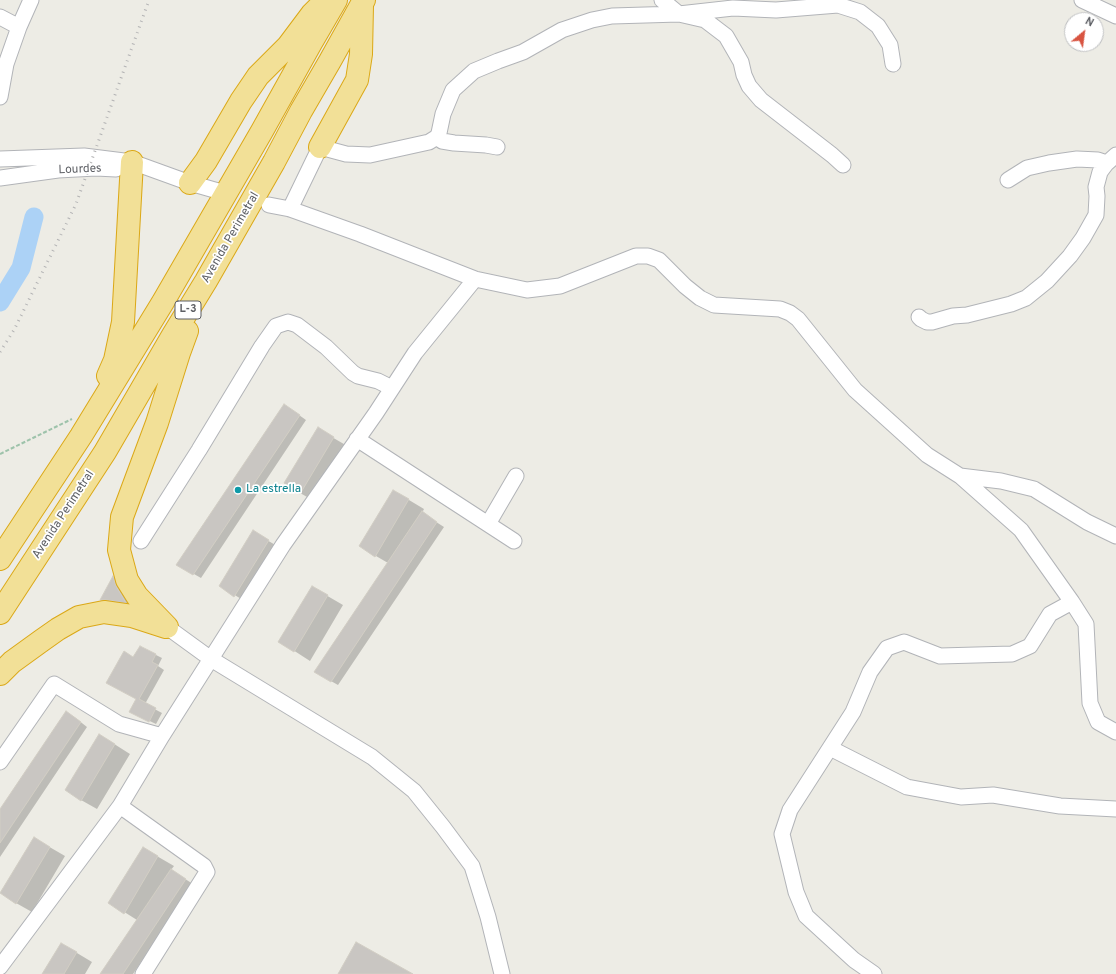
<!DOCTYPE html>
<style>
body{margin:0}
#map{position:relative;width:1116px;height:974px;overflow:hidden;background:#edece5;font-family:Overpass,sans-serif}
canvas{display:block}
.north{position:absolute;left:1064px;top:12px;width:40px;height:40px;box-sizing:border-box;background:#fff;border:1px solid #bebfc1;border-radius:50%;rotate:29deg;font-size:11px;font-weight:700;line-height:16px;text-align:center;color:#5d5f64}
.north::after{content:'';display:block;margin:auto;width:14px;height:18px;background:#d85441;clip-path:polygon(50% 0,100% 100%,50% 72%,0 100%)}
</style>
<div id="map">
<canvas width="1116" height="974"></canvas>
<div class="north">N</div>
</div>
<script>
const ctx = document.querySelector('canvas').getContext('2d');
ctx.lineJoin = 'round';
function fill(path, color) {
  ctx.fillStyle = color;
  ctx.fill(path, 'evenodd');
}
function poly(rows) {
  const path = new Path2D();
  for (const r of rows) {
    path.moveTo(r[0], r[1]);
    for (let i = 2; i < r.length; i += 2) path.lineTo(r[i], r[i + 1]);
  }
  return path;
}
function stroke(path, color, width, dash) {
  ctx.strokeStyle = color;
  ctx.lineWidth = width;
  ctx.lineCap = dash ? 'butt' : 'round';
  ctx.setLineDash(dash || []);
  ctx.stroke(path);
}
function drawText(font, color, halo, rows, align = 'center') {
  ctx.font = font + ' Overpass,sans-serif';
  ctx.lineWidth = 3.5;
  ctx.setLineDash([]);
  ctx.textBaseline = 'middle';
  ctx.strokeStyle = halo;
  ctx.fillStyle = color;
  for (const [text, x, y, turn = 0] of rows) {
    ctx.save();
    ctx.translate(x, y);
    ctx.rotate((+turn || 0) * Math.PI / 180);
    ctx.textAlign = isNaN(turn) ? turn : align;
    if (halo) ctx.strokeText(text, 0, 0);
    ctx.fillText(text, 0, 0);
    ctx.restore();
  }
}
const shadow = poly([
 [292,410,306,420,201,578,178,565],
 [318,429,349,447,316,502,300,493],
 [394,491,424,509,422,513,444,527,338,685,315,672,388,563,376,556],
 [253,532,284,550,251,605,220,586],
 [113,577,118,580,130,605,106,602,101,600],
 [312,587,343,605,310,661,279,641],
 [140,647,162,658,158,666,164,670,145,704,162,713,156,724,137,715,137,699,134,658],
 [73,716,87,727,0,857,0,810],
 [100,735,130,754,97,809,81,800],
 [34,838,65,856,32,912,16,903],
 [143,848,174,866,171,870,193,884,133,974,101,974,137,920,110,903],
 [62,944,92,962,85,974,43,974]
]);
const river = poly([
 [0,302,21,268,34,217]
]);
const building = poly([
 [284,404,300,415,193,575,176,565,284,404],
 [318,427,334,437,300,494,284,483,318,427],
 [393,490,409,499,375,557,359,546,393,490],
 [422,511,437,522,331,682,314,672,422,511],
 [253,530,269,540,234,597,219,586,253,530],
 [113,576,116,586,126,603,106,600,100,600,113,576],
 [312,586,328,595,294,652,278,642,312,586],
 [140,646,156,654,152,662,158,665,139,699,156,708,149,722,129,712,136,699,106,683,124,651,133,657,140,646],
 [66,711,81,722,0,843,0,809,66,711],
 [99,734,115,744,81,801,65,790,99,734],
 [34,837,50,847,16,904,0,893,34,837],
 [143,847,158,856,124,914,108,903,143,847],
 [171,869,186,879,123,974,100,974,171,869],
 [356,942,413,974,338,974,356,942],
 [61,943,77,952,64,974,42,974,61,943]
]);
const path = poly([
 [0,454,72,419]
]);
const minor = poly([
 [662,0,679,14,733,8,776,10,838,5,860,12,878,26,890,45,893,64],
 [1082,0,1116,16],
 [0,17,19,27],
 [0,97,6,64,19,27,31,0],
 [437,137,442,141,454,143,486,145,497,147],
 [0,159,84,156,132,162,190,183,218,191],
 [0,178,58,170,96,168,116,169],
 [1008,180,1027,168,1049,163,1077,159,1098,160,1107,163],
 [269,205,290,209,360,234,475,279,527,290,560,286,636,256,648,256,659,260,685,286,700,298,714,305,780,309,790,313,798,319,855,390,927,455,960,476,1001,481,1034,489,1087,522,1116,536],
 [290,209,320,147,346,154,370,155,429,142,437,137,439,133,443,114,453,90,474,71,498,61,523,52,562,30,592,20,612,16,679,14,705,20,726,36,741,62,744,75,749,86,761,100,832,155,843,165],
 [919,317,921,319,927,322,932,322,953,316,967,315,1011,304,1026,298,1047,281,1070,256,1083,238,1096,215,1097,196,1096,187,1100,172,1106,164,1116,155],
 [357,439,514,541],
 [960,476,1021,530,1072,602,1086,624,1090,703,1098,722,1116,732],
 [488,524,516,476],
 [141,541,199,450,262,346,276,326,288,322,297,325,326,347,353,373,358,376,378,381,392,388],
 [167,627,211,659,372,757,414,791,443,827,472,866,488,917,502,974],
 [830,748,907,787,961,797,993,795,1060,806,1116,809],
 [0,762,54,684,119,724,162,736],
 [120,806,204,866,207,872,143,974],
 [0,967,120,806,162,736,283,545,376,413,415,353,475,279],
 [874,974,854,960,806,916,796,892,782,834,790,810,853,712,870,672,887,648,904,642,940,656,1012,654,1030,646,1050,614,1072,602]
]);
const highway = poly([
 [320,147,357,80,361,54,362,6],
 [190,183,206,161,241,101,258,76,288,46,312,14,319,7],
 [108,376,115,360,123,322,132,162],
 [0,559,81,436,163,302,262,131,311,43,336,0],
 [0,613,105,452,173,335,206,281,274,162,301,111,330,61,364,0],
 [167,627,137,596,127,580,119,550,122,517,157,423,179,353,187,331],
 [0,674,12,662,41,641,58,629,79,617,104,612,132,616,166,627]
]);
const rail = poly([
 [0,352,14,330,76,204,149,0]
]);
const markers = [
 [238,490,4,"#0f9aa8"]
];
const shields = [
 [188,310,26]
];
const shieldNames = [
 ["L-3",188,310]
];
const streetNames = [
 ["Lourdes",80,170,-2],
 ["Avenida Perimetral",231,238,-60],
 ["Avenida Perimetral",64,515,-57]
];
const cultureNames = [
 ["La estrella",246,490]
];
fill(shadow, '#0003');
stroke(river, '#acd2f6', 19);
fill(building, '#c9c6c2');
stroke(building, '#d2cec4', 1);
stroke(minor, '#b2b4b8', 17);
stroke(highway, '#dba817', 24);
stroke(path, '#9ec3ab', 2, [4, 2]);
stroke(minor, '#fff', 15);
stroke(highway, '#f2e097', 22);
stroke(rail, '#b3b3b4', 3, [1, 5]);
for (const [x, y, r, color] of markers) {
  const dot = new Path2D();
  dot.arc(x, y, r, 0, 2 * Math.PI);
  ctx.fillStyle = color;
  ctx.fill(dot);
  stroke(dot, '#fff', 1.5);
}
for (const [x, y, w] of shields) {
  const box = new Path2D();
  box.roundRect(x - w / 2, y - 9, w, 18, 3);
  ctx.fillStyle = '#fff';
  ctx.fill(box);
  stroke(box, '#5d5f64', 1);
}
drawText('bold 11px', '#5d5f64', null, shieldNames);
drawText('12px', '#5d5f64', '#fff', streetNames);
drawText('12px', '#0d838f', '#fff', cultureNames, 'left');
</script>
